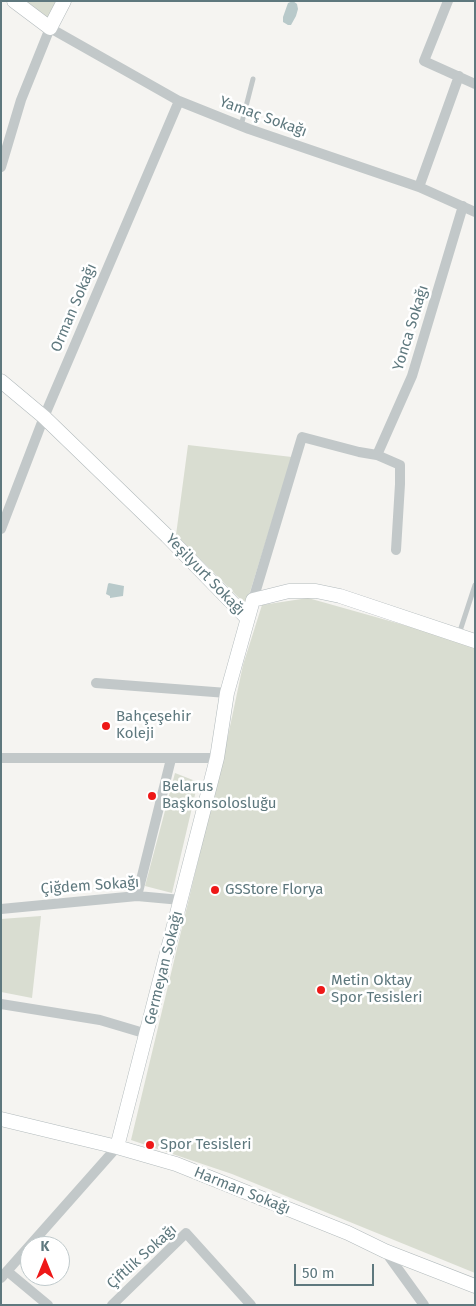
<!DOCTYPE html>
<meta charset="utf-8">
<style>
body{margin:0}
#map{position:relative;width:476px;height:1306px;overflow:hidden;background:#f5f4f1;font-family:"Fira Sans",sans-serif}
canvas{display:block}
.frame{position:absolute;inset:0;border:2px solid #5e787e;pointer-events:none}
.north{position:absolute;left:20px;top:1236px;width:50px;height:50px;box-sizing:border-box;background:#fff;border:1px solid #bfc9cb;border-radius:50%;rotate:0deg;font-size:14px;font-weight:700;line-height:20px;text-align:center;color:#5e787e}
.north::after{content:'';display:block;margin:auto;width:18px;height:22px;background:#ee1818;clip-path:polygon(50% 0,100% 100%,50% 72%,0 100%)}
.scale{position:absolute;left:294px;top:1264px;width:80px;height:22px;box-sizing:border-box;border:2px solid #5e787e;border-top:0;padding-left:6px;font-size:15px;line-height:18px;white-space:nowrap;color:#5e787e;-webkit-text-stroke:4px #fff;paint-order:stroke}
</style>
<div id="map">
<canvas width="476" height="1306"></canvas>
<div class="frame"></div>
<div class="north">K</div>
<div class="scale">50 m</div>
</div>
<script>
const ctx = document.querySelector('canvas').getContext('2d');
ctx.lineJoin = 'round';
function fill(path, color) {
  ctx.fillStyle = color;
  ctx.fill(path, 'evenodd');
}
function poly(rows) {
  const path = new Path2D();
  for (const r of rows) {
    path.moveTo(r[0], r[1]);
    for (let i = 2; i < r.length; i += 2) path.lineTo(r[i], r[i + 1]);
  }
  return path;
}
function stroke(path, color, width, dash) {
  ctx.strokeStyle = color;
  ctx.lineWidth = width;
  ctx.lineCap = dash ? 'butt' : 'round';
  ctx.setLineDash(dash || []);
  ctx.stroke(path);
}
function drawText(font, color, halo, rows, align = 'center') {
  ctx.font = font + ' "Fira Sans",sans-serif';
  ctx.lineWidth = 5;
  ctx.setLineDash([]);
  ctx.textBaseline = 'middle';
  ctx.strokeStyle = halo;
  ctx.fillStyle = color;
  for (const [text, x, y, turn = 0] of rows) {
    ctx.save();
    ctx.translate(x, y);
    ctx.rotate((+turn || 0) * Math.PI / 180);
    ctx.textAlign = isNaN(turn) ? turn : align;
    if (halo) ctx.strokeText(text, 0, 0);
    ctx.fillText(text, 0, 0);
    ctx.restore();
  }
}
const green = poly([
 [23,1,60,1,49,17,45,19],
 [188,445,292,457,246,605,176,535],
 [308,598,475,645,475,1273,232,1174,131,1140,228,736,243,665,262,605],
 [175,773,198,782,172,893,145,886],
 [41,916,32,998,1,992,1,919]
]);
const water = poly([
 [293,1,297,4,298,9,296,16,291,25,288,25,283,22,283,17,288,3],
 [109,583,124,586,123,596,110,598,110,596,106,594,108,584]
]);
const lane = poly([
 [241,126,253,79],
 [459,634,475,585]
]);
const street = poly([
 [448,1,424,61,475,84],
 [1,167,21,100,50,28,179,101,249,129,419,187,475,212],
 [419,187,459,76],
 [377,455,400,465,400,484,396,550],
 [1,529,44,417,179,101],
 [253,600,302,437,359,452,377,455,412,376,463,206],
 [96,683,227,693],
 [1,758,217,758],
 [137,896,171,759],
 [1,909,137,896,181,900],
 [1,1004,100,1020,147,1034],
 [385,1251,424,1305],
 [7,1271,48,1305],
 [1,1278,117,1147],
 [112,1305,186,1233,251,1305]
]);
const secondary = poly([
 [14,1,50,28,64,1],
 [1,381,44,417,167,536,247,618],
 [1,1119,117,1147,176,1164,348,1233,385,1251,475,1286],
 [117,1147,217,758,227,693,253,600,289,591,316,591,340,596,475,641]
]);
const markers = [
 [106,726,5,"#ee1818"],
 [152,796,5,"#ee1818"],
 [215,890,5,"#ee1818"],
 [321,990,5,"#ee1818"],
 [150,1145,5,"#ee1818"]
];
const streetNames = [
 ["Yamaç Sokağı",263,117,20],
 ["Orman Sokağı",74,308,-67],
 ["Yonca Sokağı",411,328,-73],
 ["Yeşilyurt Sokağı",205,575,46],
 ["Çiğdem Sokağı",90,886,-4],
 ["Germeyan Sokağı",164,968,-76],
 ["Harman Sokağı",242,1191,22],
 ["Çiftlik Sokağı",142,1257,-42]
];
const poiNames = [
 ["Bahçeşehir",116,717],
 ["Koleji",116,734],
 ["Belarus",162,787],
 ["Başkonsolosluğu",162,804],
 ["GSStore Florya",225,890],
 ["Metin Oktay",331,981],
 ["Spor Tesisleri",331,998],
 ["Spor Tesisleri",160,1145]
];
fill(green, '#d9ddd1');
fill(water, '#b8c9ca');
stroke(secondary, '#b2babc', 15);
stroke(lane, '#c2c8c9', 5);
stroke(street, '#c2c8c9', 10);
stroke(secondary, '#fff', 14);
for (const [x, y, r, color] of markers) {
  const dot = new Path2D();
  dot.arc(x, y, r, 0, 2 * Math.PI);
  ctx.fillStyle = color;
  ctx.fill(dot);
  stroke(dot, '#fff', 2);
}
drawText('15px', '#5e787e', '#fff', streetNames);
drawText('15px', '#5e787e', '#fff', poiNames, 'left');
</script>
